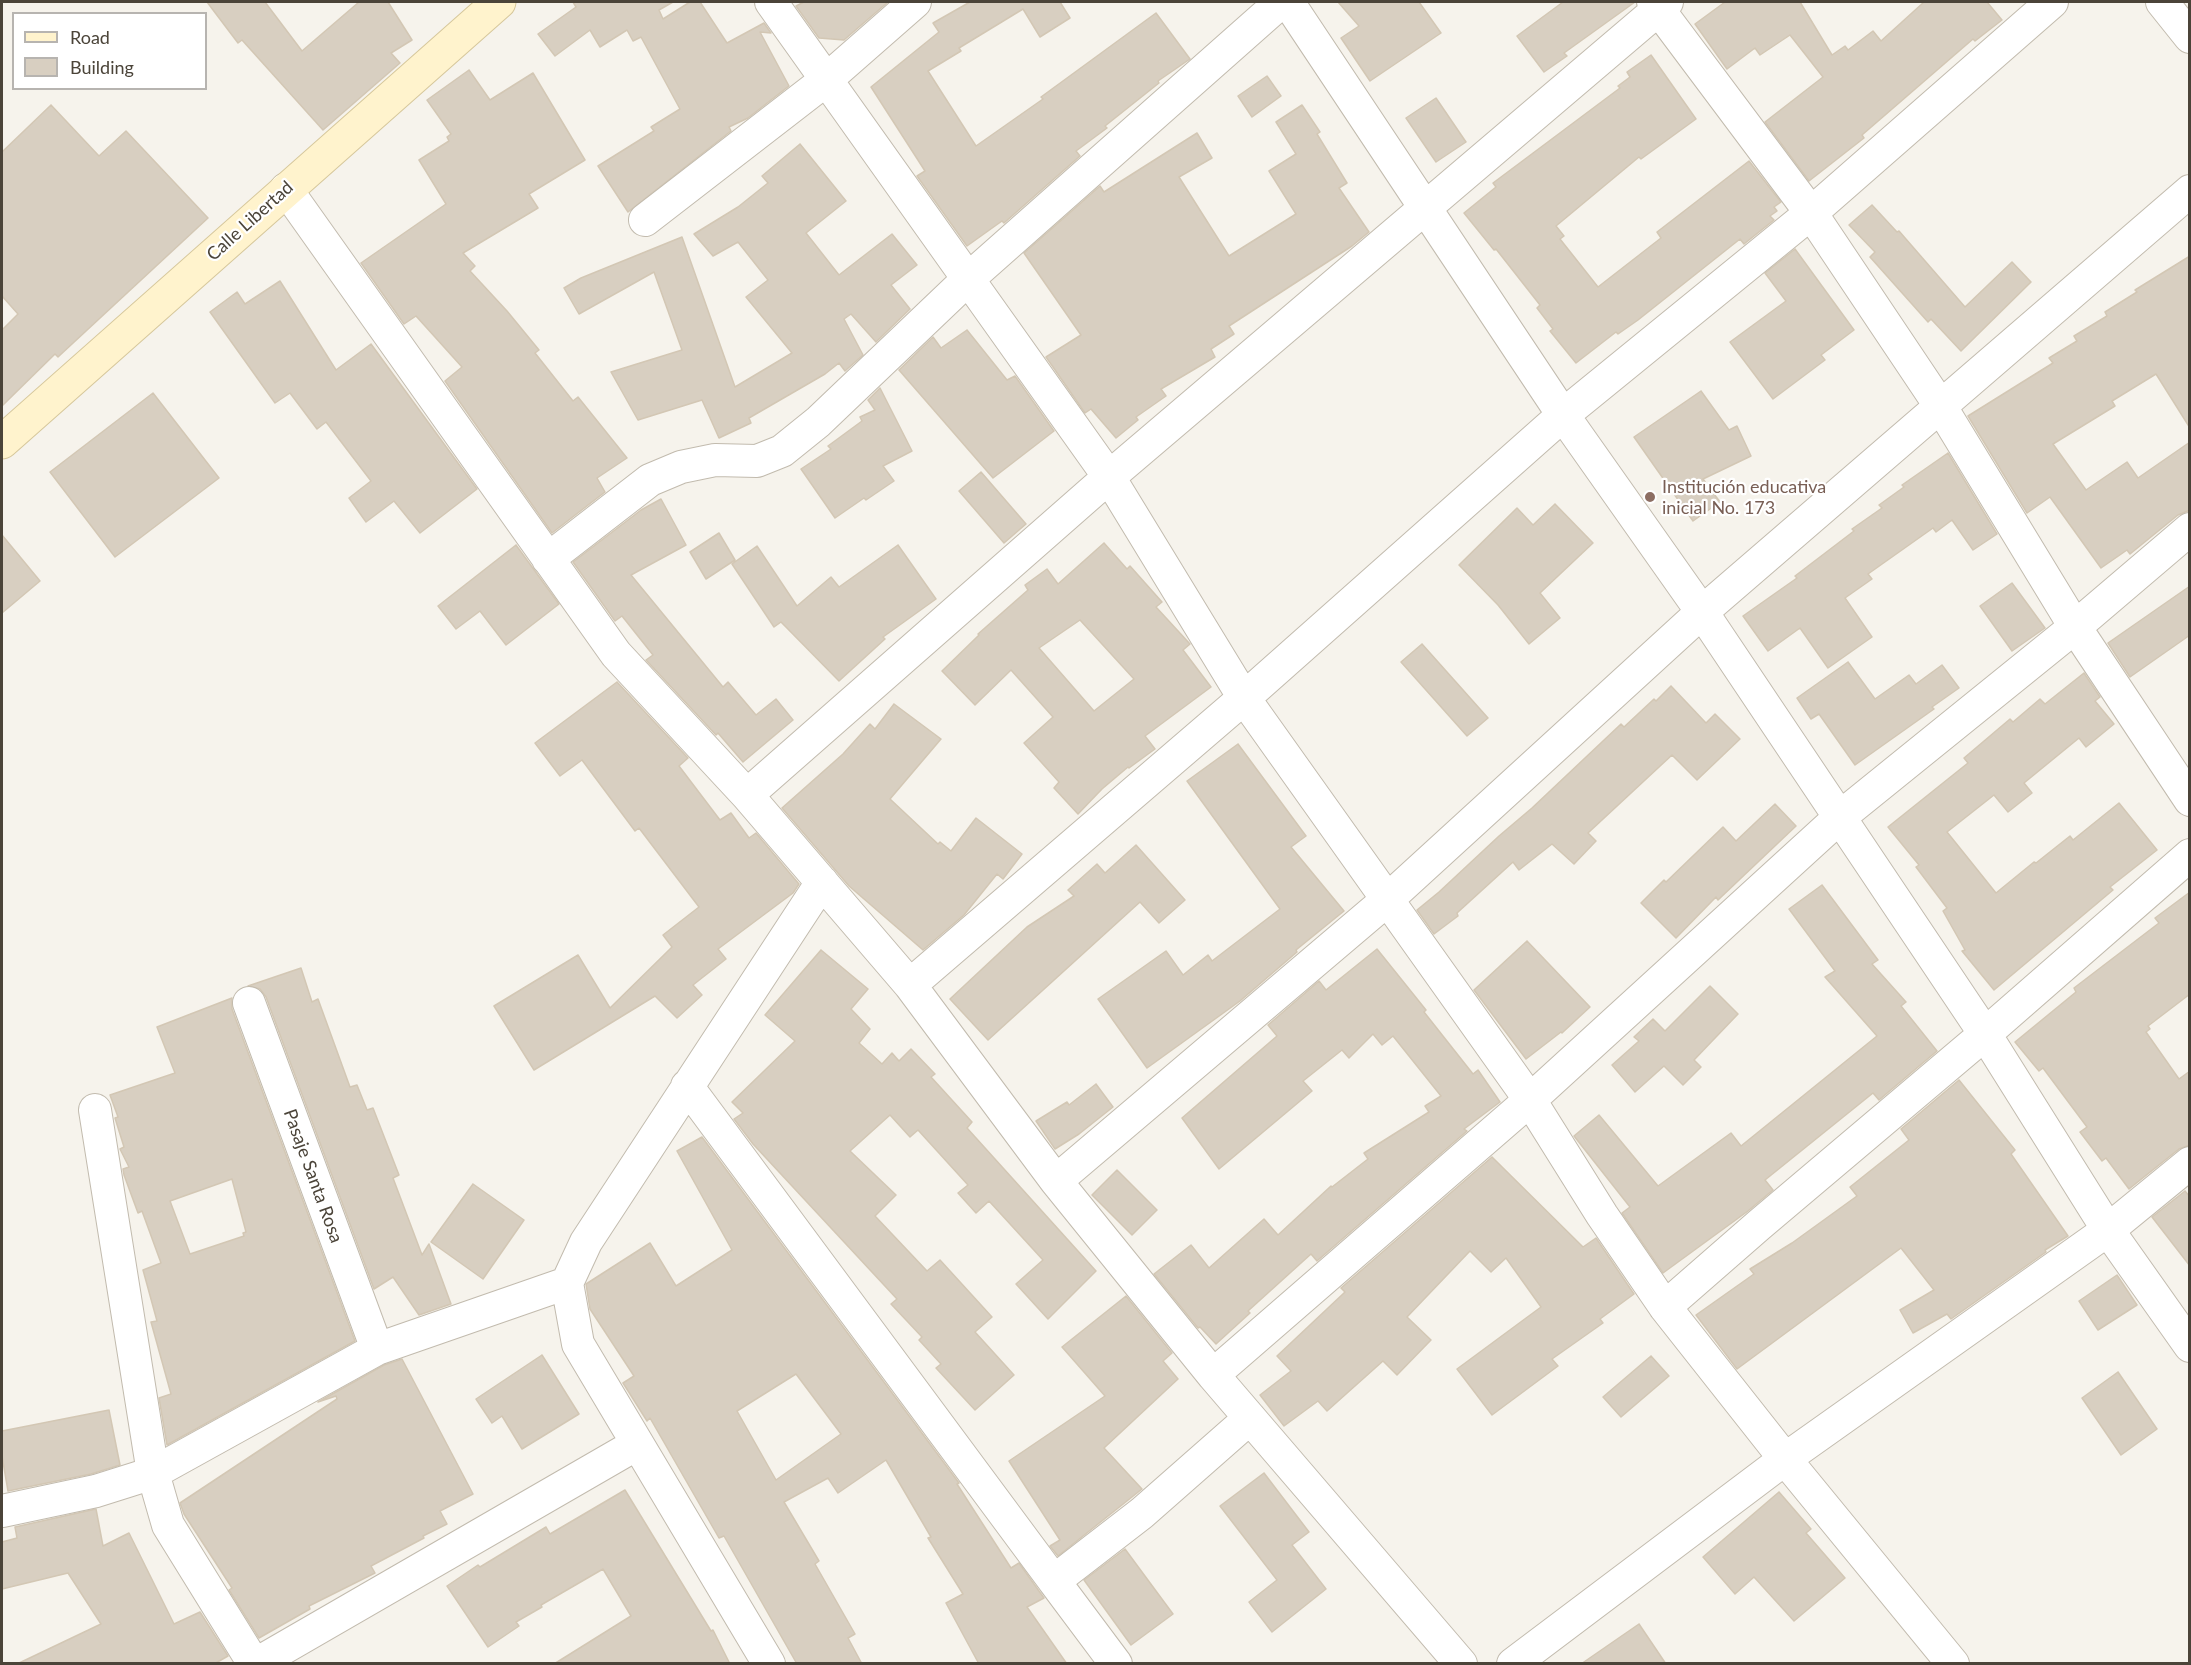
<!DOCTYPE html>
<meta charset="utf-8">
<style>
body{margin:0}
#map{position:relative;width:2191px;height:1665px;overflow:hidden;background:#f6f3ec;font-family:Lato,sans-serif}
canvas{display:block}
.frame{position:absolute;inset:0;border:3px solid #4b4439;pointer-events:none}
.legend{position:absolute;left:12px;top:12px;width:195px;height:78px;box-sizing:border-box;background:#fff;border:2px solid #b7b4b0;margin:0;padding:8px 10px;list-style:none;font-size:18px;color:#4b4439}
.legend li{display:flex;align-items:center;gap:12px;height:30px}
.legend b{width:30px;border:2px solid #b7b4b0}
</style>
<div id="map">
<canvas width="2191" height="1665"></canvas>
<div class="frame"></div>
<ul class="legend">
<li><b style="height:8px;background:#fff3cd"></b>Road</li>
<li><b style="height:16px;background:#d8cfc1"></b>Building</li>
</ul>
</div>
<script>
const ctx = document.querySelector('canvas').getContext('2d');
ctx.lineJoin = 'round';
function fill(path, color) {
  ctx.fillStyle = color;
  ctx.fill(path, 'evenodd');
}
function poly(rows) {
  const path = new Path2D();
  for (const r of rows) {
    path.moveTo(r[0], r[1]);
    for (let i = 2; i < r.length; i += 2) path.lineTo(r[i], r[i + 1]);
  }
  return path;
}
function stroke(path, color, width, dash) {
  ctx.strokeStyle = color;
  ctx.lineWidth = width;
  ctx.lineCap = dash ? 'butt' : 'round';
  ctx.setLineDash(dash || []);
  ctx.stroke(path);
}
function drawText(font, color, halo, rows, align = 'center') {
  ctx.font = font + ' Lato,sans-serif';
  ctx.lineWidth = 4.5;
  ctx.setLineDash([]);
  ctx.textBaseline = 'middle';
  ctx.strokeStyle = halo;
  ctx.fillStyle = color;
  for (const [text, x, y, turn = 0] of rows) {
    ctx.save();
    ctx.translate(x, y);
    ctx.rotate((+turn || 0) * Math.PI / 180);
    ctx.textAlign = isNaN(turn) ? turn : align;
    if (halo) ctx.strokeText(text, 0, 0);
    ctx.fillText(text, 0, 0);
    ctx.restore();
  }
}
const building = poly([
 [207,2,265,2,302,51,359,2,388,2,412,40,391,53,400,63,323,130,242,40,238,43,207,2],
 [573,2,673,2,659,10,663,19,690,2,700,2,727,43,764,23,771,33,760,32,789,86,748,118,729,127,731,131,628,212,598,166,654,131,651,127,680,109,641,37,633,41,627,30,600,47,590,30,555,56,538,34,576,7,573,2],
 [804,2,888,2,844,40,819,38,796,6,804,2],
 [970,2,1060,2,1070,18,1040,37,1023,9,959,48,961,51,928,71,976,146,1043,99,1041,97,1156,13,1190,59,1158,81,1159,83,1105,126,1107,128,1076,151,1080,156,1004,223,1002,221,967,246,917,176,925,171,871,87,939,32,933,23,970,2],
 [1338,2,1419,2,1441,33,1370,81,1341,38,1359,26,1338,2],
 [1563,2,1635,2,1564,53,1567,56,1544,72,1517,36,1563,2],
 [1725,2,1800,2,1832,55,1845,46,1848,50,1873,31,1881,41,1924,2,1987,2,2002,20,1975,41,1973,39,1862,135,1864,138,1809,181,1765,122,1823,77,1790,35,1760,55,1755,48,1727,69,1695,24,1725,2],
 [1651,55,1696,119,1641,159,1639,157,1556,226,1564,236,1560,239,1598,287,1661,238,1657,232,1749,161,1781,202,1774,207,1777,211,1770,216,1774,220,1744,244,1740,239,1638,320,1618,334,1616,332,1576,363,1550,331,1553,329,1537,308,1540,305,1496,249,1494,250,1464,213,1496,187,1493,183,1620,88,1618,86,1630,77,1627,72,1651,55],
 [469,70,490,100,533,73,585,160,529,194,538,208,463,253,475,266,470,271,507,311,539,350,535,353,573,401,578,397,627,458,597,478,605,492,552,533,445,381,462,367,416,316,404,324,361,263,446,204,419,160,449,141,447,137,451,134,427,100,469,70],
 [1267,76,1281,96,1252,117,1238,96,1267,76],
 [1436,98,1466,142,1436,162,1406,118,1436,98],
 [51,105,99,156,126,131,208,218,58,357,55,354,2,406,2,330,18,314,2,296,2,152,51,105],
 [1302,105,1320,132,1317,134,1347,183,1339,188,1369,232,1352,246,1229,326,1234,334,1211,349,1215,357,1161,389,1166,396,1136,417,1138,420,1116,438,1091,409,1085,413,1046,357,1081,335,1024,253,1100,186,1104,192,1197,133,1212,158,1179,177,1229,256,1296,214,1269,171,1296,154,1276,122,1302,105],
 [800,144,846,201,806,233,839,275,892,234,917,265,891,285,910,309,876,342,851,314,844,319,863,355,845,371,839,363,825,374,749,418,751,423,719,438,702,400,638,420,611,372,682,350,654,272,579,314,564,288,581,278,682,237,735,387,792,353,746,297,768,280,738,242,713,256,694,234,738,207,768,183,762,176,800,144],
 [1872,205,1897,232,1899,231,1965,307,2012,262,2031,282,1961,351,1931,319,1928,322,1870,257,1875,252,1849,225,1872,205],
 [1795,249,1854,330,1821,355,1825,360,1773,399,1730,342,1786,301,1765,273,1795,249],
 [2190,256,2190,428,2156,374,2112,401,2115,406,2053,444,2086,490,2127,462,2138,478,2190,442,2190,510,2178,515,2130,554,2127,550,2101,568,2050,497,2027,513,1968,416,2053,363,2049,358,2077,341,2074,336,2107,316,2105,312,2137,292,2135,290,2190,256],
 [280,281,336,370,371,344,477,489,420,533,394,501,366,522,349,498,371,481,326,422,317,429,290,393,275,403,210,312,237,292,245,304,280,281],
 [967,330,1007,380,1015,376,1054,431,993,478,899,370,933,337,941,348,967,330],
 [880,388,912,451,883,466,894,481,866,500,864,498,835,518,801,469,831,449,828,446,862,421,860,417,875,410,868,400,880,388],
 [1701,391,1729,430,1737,426,1751,456,1703,479,1720,502,1693,521,1634,437,1701,391],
 [153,393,219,478,115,557,50,472,153,393],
 [1948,453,1997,534,1973,550,1952,520,1936,532,1933,528,1868,574,1872,579,1845,598,1872,637,1828,668,1800,628,1768,651,1743,616,1797,578,1795,576,1854,531,1852,529,1882,508,1879,505,1904,487,1902,485,1948,453],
 [981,472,1026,524,1004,543,959,491,981,472],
 [661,499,686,545,631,575,723,687,728,682,756,715,776,699,793,720,743,762,718,733,716,735,646,660,653,655,622,616,615,621,573,562,641,510,661,499],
 [1555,504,1593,543,1540,593,1560,618,1529,644,1498,605,1459,565,1517,508,1533,525,1555,504],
 [719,533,735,560,706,579,690,552,719,533],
 [2,535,40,581,2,613,2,535],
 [1104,543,1127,569,1130,566,1162,602,1156,607,1190,644,1183,650,1211,687,1145,736,1155,749,1129,768,1128,767,1102,789,1078,814,1054,788,1059,782,1024,743,1053,717,1011,670,975,705,942,671,979,635,978,634,1028,590,1025,585,1047,569,1058,584,1104,543],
 [1080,620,1134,679,1094,711,1039,648,1080,620],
 [516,545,559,604,506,645,480,611,456,629,438,606,516,545],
 [898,545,936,599,883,637,885,639,839,681,781,622,774,627,732,564,757,546,797,606,831,577,839,587,898,545],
 [2012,583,2045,628,2012,651,1980,606,2012,583],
 [2190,586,2190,635,2130,677,2108,643,2190,586],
 [1422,644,1488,718,1467,736,1401,662,1422,644],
 [1848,662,1875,699,1909,675,1916,684,1942,665,1959,688,1932,707,1934,709,1855,765,1819,714,1811,719,1797,698,1848,662],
 [2084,673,2100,697,2095,701,2114,724,2086,747,2079,738,2024,783,2032,793,2008,812,1994,795,1947,832,1996,893,2034,862,2036,863,2070,836,2073,840,2119,803,2157,850,2110,887,2113,890,1994,990,1962,951,1965,950,1943,911,1947,908,1916,867,1919,865,1888,827,1968,763,1964,758,2010,719,2013,722,2040,699,2045,704,2084,673],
 [617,682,688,758,679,766,720,820,731,813,749,838,756,833,799,884,793,893,718,949,726,959,693,985,702,995,677,1018,655,996,534,1070,494,1006,578,955,610,1008,672,947,663,935,699,907,639,828,635,831,582,760,560,776,535,743,617,682],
 [1671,686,1706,723,1715,714,1740,739,1697,780,1672,755,1588,833,1596,841,1574,864,1552,844,1519,870,1513,862,1457,913,1458,916,1434,934,1417,910,1439,892,1499,836,1532,808,1621,724,1624,727,1654,699,1656,701,1671,686],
 [894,704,941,739,890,799,938,844,940,842,951,851,976,818,1022,854,1003,879,997,874,964,915,923,950,849,886,782,808,843,754,870,724,875,729,894,704],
 [1238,744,1306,836,1291,847,1344,911,1296,950,1297,952,1240,1001,1147,1068,1098,999,1166,951,1183,975,1208,955,1212,961,1280,909,1187,781,1238,744],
 [1775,804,1796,826,1718,900,1716,897,1676,938,1641,903,1664,880,1666,882,1723,827,1736,841,1775,804],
 [1136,845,1185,900,1159,923,1140,902,988,1040,950,999,1027,927,1074,896,1068,890,1097,864,1105,873,1136,845],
 [1822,885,1878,960,1872,964,1906,1002,1901,1006,1937,1051,1879,1100,1873,1093,1765,1180,1773,1190,1748,1211,1663,1273,1622,1213,1630,1207,1574,1136,1599,1115,1658,1186,1731,1133,1741,1146,1877,1036,1825,977,1835,971,1789,909,1822,885],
 [2190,892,2190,994,2148,1026,2150,1029,2146,1032,2179,1079,2190,1071,2190,1145,2179,1149,2129,1189,2106,1158,2102,1161,2080,1132,2087,1127,2043,1068,2039,1071,2015,1042,2076,992,2074,988,2159,923,2155,918,2190,892],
 [1527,941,1590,1007,1562,1033,1561,1032,1526,1059,1474,990,1527,941],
 [1377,949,1426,1010,1424,1012,1473,1074,1478,1070,1500,1102,1464,1129,1467,1131,1317,1261,1311,1254,1248,1311,1250,1313,1216,1344,1200,1327,1198,1328,1154,1274,1191,1245,1209,1268,1264,1219,1278,1235,1331,1186,1332,1187,1368,1159,1364,1153,1429,1112,1425,1106,1441,1096,1393,1036,1382,1045,1373,1034,1349,1058,1342,1050,1303,1081,1312,1091,1219,1169,1182,1118,1277,1036,1268,1025,1319,981,1326,990,1377,949],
 [821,950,868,989,851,1009,870,1029,859,1043,882,1064,892,1053,899,1061,911,1049,935,1074,931,1077,972,1122,967,1128,1096,1271,1048,1319,1016,1284,1043,1260,989,1201,976,1213,958,1193,968,1185,918,1130,910,1137,890,1115,850,1151,896,1195,875,1216,927,1271,940,1260,992,1317,975,1332,1014,1375,975,1410,936,1368,941,1364,919,1340,922,1337,891,1304,897,1299,753,1144,734,1119,743,1113,732,1102,795,1041,765,1015,821,950],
 [301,968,312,1002,318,999,350,1087,357,1085,367,1110,373,1108,399,1175,393,1178,422,1255,429,1244,451,1304,419,1315,393,1277,374,1289,266,997,260,989,248,986,301,968],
 [1710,986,1738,1014,1694,1060,1701,1067,1683,1085,1664,1066,1635,1092,1612,1065,1639,1041,1634,1037,1653,1019,1665,1031,1710,986],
 [232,998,232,1009,355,1341,167,1445,159,1398,171,1394,151,1322,157,1321,143,1270,161,1263,142,1211,138,1213,124,1175,123,1169,129,1167,120,1149,124,1147,115,1118,118,1117,110,1095,175,1073,157,1027,232,998],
 [232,1179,246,1232,243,1233,244,1236,190,1254,170,1201,232,1179],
 [1959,1080,2015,1150,2011,1154,2068,1236,2045,1250,2046,1252,1951,1319,1947,1314,1913,1333,1900,1310,1934,1290,1901,1248,1737,1369,1696,1315,1754,1274,1750,1269,1792,1243,1857,1196,1850,1187,1909,1140,1901,1129,1959,1080],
 [1096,1084,1113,1107,1079,1134,1055,1149,1036,1121,1067,1102,1069,1105,1096,1084],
 [702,1137,959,1483,957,1484,1011,1568,1019,1563,1044,1598,1027,1607,1067,1664,979,1664,946,1603,963,1594,928,1538,931,1537,886,1460,838,1493,828,1478,784,1502,819,1561,815,1564,855,1634,848,1638,862,1664,797,1664,724,1536,719,1538,650,1418,647,1421,623,1383,634,1376,590,1309,586,1284,650,1243,676,1286,732,1250,677,1151,702,1137],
 [796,1374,841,1434,776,1480,737,1411,796,1374],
 [1492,1157,1583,1247,1596,1238,1634,1294,1600,1319,1603,1323,1552,1359,1558,1366,1492,1415,1457,1369,1541,1307,1506,1258,1491,1272,1470,1251,1407,1317,1431,1340,1397,1375,1383,1361,1327,1411,1318,1401,1284,1426,1260,1395,1291,1371,1277,1356,1345,1292,1341,1288,1492,1157],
 [1117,1170,1157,1210,1132,1235,1092,1195,1117,1170],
 [473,1184,524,1220,483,1279,431,1242,473,1184],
 [2185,1191,2190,1197,2190,1266,2152,1217,2185,1191],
 [2117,1275,2137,1305,2098,1330,2079,1301,2117,1275],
 [1126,1296,1172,1353,1163,1361,1178,1379,1104,1448,1142,1489,1058,1556,1050,1546,1060,1540,1009,1461,1105,1396,1062,1347,1126,1296],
 [542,1355,579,1414,522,1449,502,1416,492,1423,476,1399,542,1355],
 [1651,1356,1669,1376,1621,1417,1603,1397,1651,1356],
 [402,1359,473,1494,440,1511,447,1524,423,1536,424,1538,371,1566,375,1573,309,1606,310,1609,259,1638,229,1590,232,1588,184,1514,180,1503,337,1399,336,1396,318,1402,384,1365,402,1359],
 [2118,1372,2157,1429,2121,1455,2082,1398,2118,1372],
 [109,1410,120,1465,91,1474,8,1491,2,1456,2,1431,109,1410],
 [1264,1473,1309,1532,1292,1545,1326,1589,1272,1632,1249,1602,1277,1580,1220,1506,1264,1473],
 [625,1490,711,1631,713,1630,730,1664,554,1664,631,1616,603,1569,541,1605,542,1607,516,1622,519,1626,488,1647,447,1586,478,1565,480,1567,546,1527,550,1534,625,1490],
 [1779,1492,1811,1529,1806,1533,1845,1578,1794,1621,1754,1577,1735,1594,1703,1557,1779,1492],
 [96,1509,103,1546,129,1533,174,1624,200,1612,228,1656,214,1664,17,1664,101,1624,68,1573,2,1589,2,1542,17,1538,15,1527,96,1509],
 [1125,1549,1173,1614,1131,1645,1084,1580,1125,1549],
 [1639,1624,1666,1664,1581,1664,1639,1624]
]);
const street = poly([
 [771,2,1109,477,1244,698,1530,1100,1602,1215,1665,1307,1785,1459,1953,1664],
 [1288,2,1563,415,1702,612,1985,1034,2108,1230,2190,1346],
 [1653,2,1811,213,1941,407,2075,627,2190,800],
 [2162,2,2190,37],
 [286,189,616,654,747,795,910,985,1056,1181,1213,1375,1461,1664],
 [645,220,826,80,915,2],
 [548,559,650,480,681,467,715,460,757,461,782,451,818,422,967,280,1281,2],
 [747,795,1109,477,1667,2],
 [910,985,1244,698,1563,415,1811,213,2052,2],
 [249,1003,377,1349],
 [687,1086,1054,1581,1142,1513,1250,1418],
 [95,1110,153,1473,168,1525,254,1664],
 [1056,1181,1387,900,1702,612,2190,191],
 [1665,1307,1759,1225,1985,1034,2190,855],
 [1213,1375,1530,1100,1840,817,2075,627,2190,529],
 [2,1511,96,1491,153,1473,377,1349,567,1283],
 [1054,1581,1116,1664],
 [256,1664,637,1444],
 [769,1664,578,1344,567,1283,586,1242,822,882],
 [1513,1664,1785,1459,2108,1230,2190,1163]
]);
const secondary = poly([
 [2,442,499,2]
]);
const markers = [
 [1650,497,6,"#8d6e63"]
];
const streetNames = [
 ["Calle Libertad",250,221,-42],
 ["Pasaje Santa Rosa",313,1176,70]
];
const educationNames = [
 ["Institución educativa",1662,487],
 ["inicial No. 173",1662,508]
];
fill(building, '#d8cfc1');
stroke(building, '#d3c7b4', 1.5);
stroke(street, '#c2bbae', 34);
stroke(secondary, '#d6c79b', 35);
stroke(street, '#fff', 32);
stroke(secondary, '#fff3cd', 33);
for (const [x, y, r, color] of markers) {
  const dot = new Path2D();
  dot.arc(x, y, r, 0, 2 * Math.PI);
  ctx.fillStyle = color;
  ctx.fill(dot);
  stroke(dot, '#fff', 2);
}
drawText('18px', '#4b4439', '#fff', streetNames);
drawText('18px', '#785e54', '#fff', educationNames, 'left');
</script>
